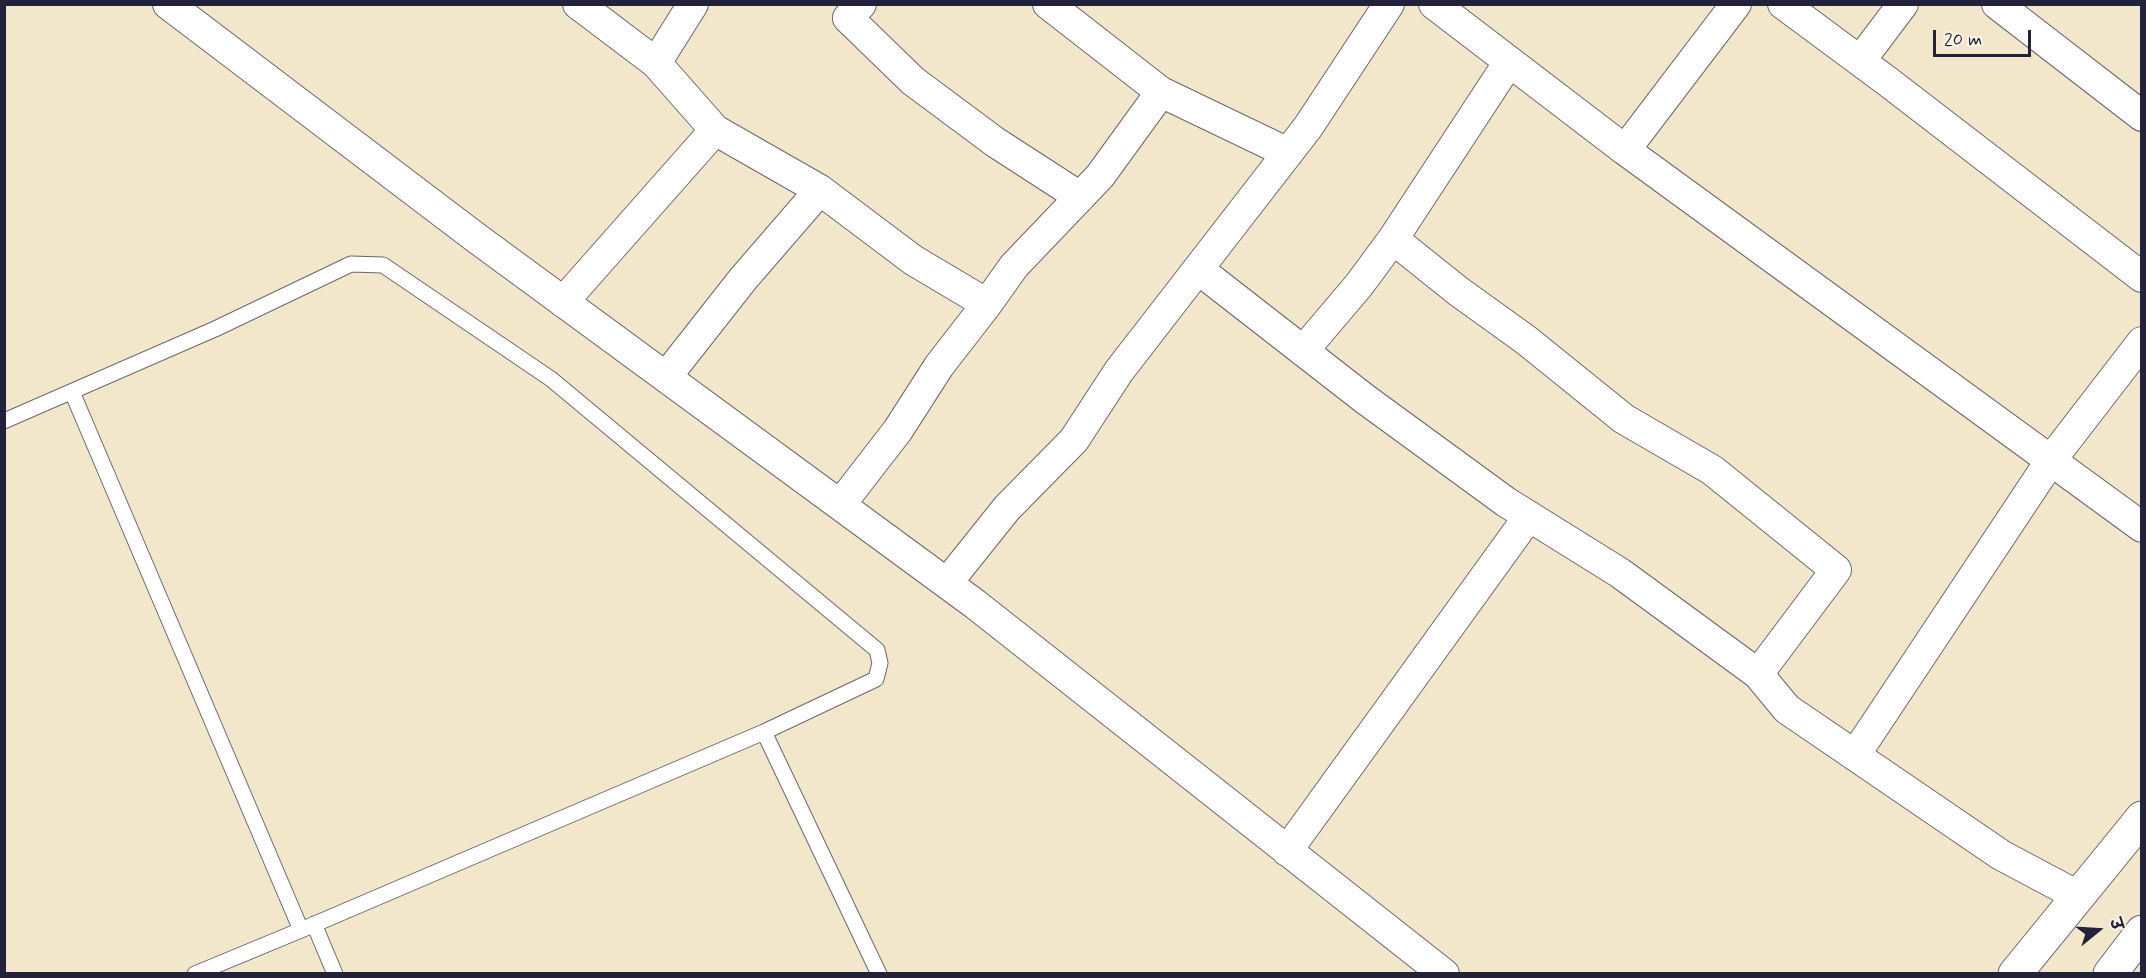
<!DOCTYPE html>
<meta charset="utf-8">
<style>
body{margin:0}
#map{position:relative;width:2146px;height:978px;overflow:hidden;background:#f3e7cb;font-family:Mynerve,"Playpen Sans Deva",sans-serif}
canvas{display:block}
.frame{position:absolute;inset:0;border:6px solid #22223b;pointer-events:none}
.north{position:absolute;left:2068px;top:900px;width:60px;height:60px;-webkit-text-stroke:4px #fcf5e5;paint-order:stroke;rotate:72deg;font-size:16px;font-weight:700;line-height:24px;text-align:center;color:#22223b}
.north::after{content:'';display:block;margin:auto;width:21px;height:27px;background:#22223b;clip-path:polygon(50% 0,100% 100%,50% 72%,0 100%)}
.scale{position:absolute;left:1933px;top:30px;width:98px;height:27px;box-sizing:border-box;border:3px solid #22223b;border-top:0;padding-left:8px;font-size:18px;line-height:21px;white-space:nowrap;color:#22223b;-webkit-text-stroke:4px #fcf5e5;paint-order:stroke}
</style>
<div id="map">
<canvas width="2146" height="978"></canvas>
<div class="frame"></div>
<div class="north">उ</div>
<div class="scale">20 m</div>
</div>
<script>
const ctx = document.querySelector('canvas').getContext('2d');
ctx.lineJoin = 'round';
function poly(rows) {
  const path = new Path2D();
  for (const r of rows) {
    path.moveTo(r[0], r[1]);
    for (let i = 2; i < r.length; i += 2) path.lineTo(r[i], r[i + 1]);
  }
  return path;
}
function stroke(path, color, width, dash) {
  ctx.strokeStyle = color;
  ctx.lineWidth = width;
  ctx.lineCap = dash ? 'butt' : 'round';
  ctx.setLineDash(dash || []);
  ctx.stroke(path);
}
const service = poly([
 [72,392,301,930,764,732,879,974],
 [4,421,215,329,351,264,383,265,551,379,877,650,880,663,876,679,764,732],
 [314,924,335,974],
 [195,974,301,930]
]);
const minor = poly([
 [168,4,475,237,975,604,1444,974],
 [578,4,656,63,715,130,820,190,913,260,987,304,939,366,898,430,840,505],
 [861,4,848,18,913,81,995,142,1080,197],
 [1048,4,1161,92],
 [1434,4,1625,150,2142,527],
 [1783,4,1887,81,2142,277],
 [1997,4,2142,116],
 [1860,61,1903,4],
 [656,63,693,4],
 [1625,150,1736,4],
 [1393,239,1509,62],
 [1198,269,1365,399,1506,502,1620,573,1758,674,1787,709,2001,855,2078,896],
 [563,302,715,130],
 [987,304,1014,266,1100,176,1161,92,1288,153],
 [1303,351,1359,285,1393,239,1458,291,1526,340,1624,419,1712,470,1836,570,1758,674],
 [666,377,743,279,820,190],
 [947,583,1007,508,1074,440,1119,371,1308,127,1389,4],
 [1855,755,2051,460,2142,342],
 [1287,851,1529,516]
]);
const tertiary = poly([
 [2015,974,2142,818],
 [2110,974,2142,932]
]);
stroke(service, '#6b676d', 17);
stroke(minor, '#6b676d', 32);
stroke(tertiary, '#6b676d', 35);
stroke(service, '#fff', 15);
stroke(minor, '#fff', 30);
stroke(tertiary, '#fff', 33);
</script>
